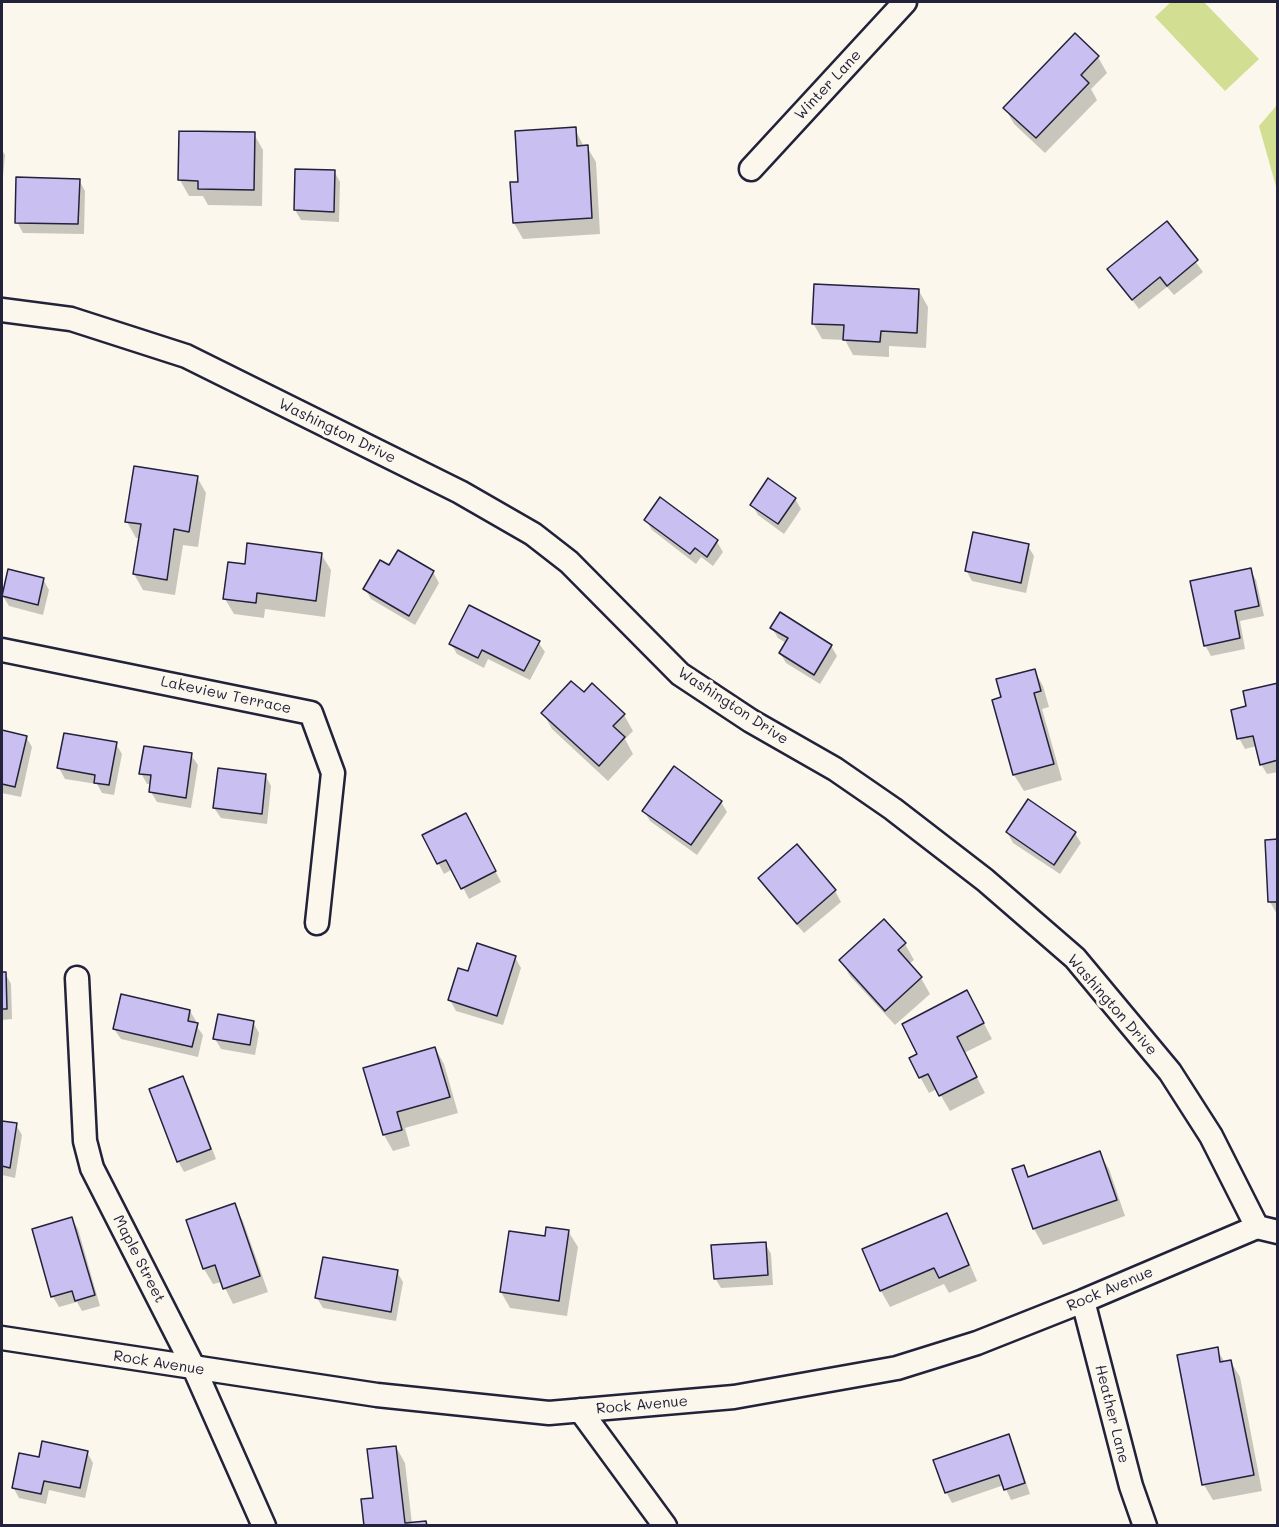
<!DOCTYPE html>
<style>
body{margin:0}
#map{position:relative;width:1279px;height:1527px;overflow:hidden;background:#fbf7ec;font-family:Mali,sans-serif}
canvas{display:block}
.frame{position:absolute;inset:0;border:3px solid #22223b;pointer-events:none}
</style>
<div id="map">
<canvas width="1279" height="1527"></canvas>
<div class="frame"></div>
</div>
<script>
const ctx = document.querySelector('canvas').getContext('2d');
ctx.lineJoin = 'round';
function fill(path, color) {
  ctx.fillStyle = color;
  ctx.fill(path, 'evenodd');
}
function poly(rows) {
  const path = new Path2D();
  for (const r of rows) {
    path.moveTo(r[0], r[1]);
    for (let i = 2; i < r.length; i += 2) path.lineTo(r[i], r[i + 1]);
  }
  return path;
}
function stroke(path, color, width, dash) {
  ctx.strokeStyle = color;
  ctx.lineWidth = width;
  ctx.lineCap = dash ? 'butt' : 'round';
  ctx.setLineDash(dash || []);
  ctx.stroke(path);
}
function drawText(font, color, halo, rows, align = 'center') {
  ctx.font = font + ' Mali,sans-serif';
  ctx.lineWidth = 6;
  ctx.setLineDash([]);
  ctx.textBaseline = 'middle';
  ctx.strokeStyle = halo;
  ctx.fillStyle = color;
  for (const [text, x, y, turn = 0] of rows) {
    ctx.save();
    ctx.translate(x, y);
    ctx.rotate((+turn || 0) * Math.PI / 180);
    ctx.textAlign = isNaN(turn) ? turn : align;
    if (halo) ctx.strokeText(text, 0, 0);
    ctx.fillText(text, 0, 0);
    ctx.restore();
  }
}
const green = poly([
 [1171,2,1204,2,1259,59,1225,91,1155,17],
 [1277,105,1277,190,1259,126]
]);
const shadow = poly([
 [1098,57,1107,73,1091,89,1097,100,1045,153,1014,124,1005,108],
 [575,129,584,147,587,147,596,162,600,234,523,239,514,223,512,184,520,183],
 [254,134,263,150,262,206,208,205,203,196,189,196,180,180],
 [2,150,5,155,2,187],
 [334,171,340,182,339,222,301,220,295,210],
 [79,180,85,191,84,234,23,233,17,222],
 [1167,223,1203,272,1174,295,1167,287,1139,309,1109,269],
 [919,291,928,307,926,348,889,346,889,357,853,355,845,340,822,339,813,323],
 [197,477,206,493,198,547,183,545,175,595,143,590,134,574,140,538,136,538,127,522],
 [795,499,801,509,784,534,758,515,752,505],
 [646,520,717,542,723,552,713,566,701,557,696,564,652,530],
 [1028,546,1034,556,1026,593,972,581,966,570],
 [321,554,331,570,325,617,265,609,264,618,234,614,225,599,246,566],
 [1250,570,1256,580,1264,616,1240,621,1245,649,1211,656,1205,645],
 [433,572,439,583,415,625,371,599,365,589],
 [43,579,49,590,43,615,9,606,3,596],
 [772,628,831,646,837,656,820,684,786,663,780,653,786,643,778,638],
 [538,642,545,652,530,680,488,659,484,668,457,654,451,644],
 [1034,670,1043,686,1049,707,1042,709,1062,780,1024,791,1014,775,994,701,1003,698],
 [1278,685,1278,772,1267,774,1261,764,1257,746,1245,749,1239,738,1248,707],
 [584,694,624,715,633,731,625,739,633,754,608,781,552,729,543,713],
 [2,731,26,737,32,747,21,797,2,793],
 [116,744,122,754,114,795,102,793,97,784,65,779,59,768],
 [191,755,198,765,191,808,157,802,151,792,152,784,147,784,141,773],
 [265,775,271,786,267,824,221,818,214,808],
 [721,802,727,812,697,855,650,821,644,811],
 [471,825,501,882,469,899,453,869,444,874,424,836],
 [1007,832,1075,833,1081,843,1060,874,1013,843],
 [1278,841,1278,916,1270,902],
 [797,847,835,891,841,902,804,933,766,889,760,878],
 [905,944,914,960,909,964,921,978,930,994,895,1025,850,976,841,960],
 [515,957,521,968,503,1025,456,1011,450,1000,469,973],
 [5,973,11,984,12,1019,2,1020,2,974],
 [976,1008,992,1039,964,1053,985,1093,950,1111,937,1089,929,1093,920,1077],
 [190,1011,196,1021,195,1024,203,1035,198,1057,121,1039,114,1029],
 [253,1022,259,1033,255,1055,221,1049,215,1039],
 [435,1048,444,1064,458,1113,405,1128,410,1146,393,1151,384,1135,365,1069],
 [183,1078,189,1088,216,1159,184,1172,178,1161],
 [2,1123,16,1125,22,1135,15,1178,2,1175],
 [1099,1153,1109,1169,1125,1216,1043,1245,1034,1229,1014,1170,1023,1167,1029,1178],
 [234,1205,243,1221,268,1292,233,1304,222,1282,213,1284,204,1269],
 [946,1215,955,1230,977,1281,949,1293,944,1284,890,1307,881,1291,864,1249],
 [72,1219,78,1229,100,1306,82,1311,77,1302,59,1307,53,1297],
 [568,1231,578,1247,567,1316,510,1308,501,1292],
 [765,1243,771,1254,773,1285,721,1288,715,1278],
 [397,1272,403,1282,396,1321,323,1308,317,1298],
 [1217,1349,1225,1363,1231,1362,1240,1377,1262,1491,1213,1500,1204,1485],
 [1008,1436,1014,1446,1030,1494,1011,1500,1004,1485,952,1503,946,1492],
 [396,1447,405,1463,412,1524,426,1522,427,1526,366,1526],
 [87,1452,93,1463,85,1498,49,1490,46,1504,19,1498,13,1487,40,1459]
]);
const building = poly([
 [1075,33,1099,56,1081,75,1089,83,1036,138,1003,108,1075,33],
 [576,127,577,146,588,145,592,218,513,223,510,182,518,182,515,131,576,127],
 [179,131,255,132,254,190,198,189,198,181,178,180,179,131],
 [295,169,335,170,334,212,294,210,295,169],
 [16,177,80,179,78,224,15,223,16,177],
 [1167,221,1198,260,1167,286,1160,277,1132,300,1107,269,1167,221],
 [814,284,919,289,917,333,881,331,880,342,843,340,844,325,812,324,814,284],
 [134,466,198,476,189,532,174,529,167,580,133,574,141,524,125,522,134,466],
 [768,478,796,498,778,524,750,505,768,478],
 [660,497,718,540,707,557,695,548,690,554,644,520,660,497],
 [973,532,1029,544,1021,583,965,571,973,532],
 [247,543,322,553,316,601,257,593,256,603,223,599,228,562,245,564,247,543],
 [398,550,434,571,409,616,363,589,380,560,389,565,398,550],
 [1251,568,1259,606,1235,611,1240,638,1204,646,1190,581,1251,568],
 [8,569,44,578,38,605,2,596,8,569],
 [469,605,540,641,524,671,482,650,478,658,449,644,469,605],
 [780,612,832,645,814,675,779,653,788,638,770,628,780,612],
 [1035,669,1041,691,1034,693,1054,764,1013,775,992,700,1001,697,996,679,1035,669],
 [571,681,584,692,592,683,625,714,613,726,625,737,599,766,541,713,571,681],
 [1278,683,1278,760,1260,765,1253,736,1237,739,1231,710,1246,706,1243,691,1278,683],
 [2,730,27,736,15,787,2,784,2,730],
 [64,733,117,742,109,785,94,783,95,775,57,768,64,733],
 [144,746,192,753,186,798,149,792,151,775,139,774,144,746],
 [674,766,722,801,691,845,642,811,674,766],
 [218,768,266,774,262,814,213,808,218,768],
 [1028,799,1076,832,1054,865,1006,832,1028,799],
 [466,813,496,871,461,889,446,860,437,864,422,835,466,813],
 [1278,839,1278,902,1268,902,1265,840,1278,839],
 [797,844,836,890,797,924,758,878,797,844],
 [884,919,906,943,898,950,922,977,885,1011,839,960,884,919],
 [477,943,516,956,497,1016,448,1000,458,968,468,971,477,943],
 [2,972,6,972,7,1009,2,1009,2,972],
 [967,990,984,1023,957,1037,977,1077,939,1096,928,1074,919,1078,909,1058,917,1054,902,1024,967,990],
 [121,994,190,1010,188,1021,198,1023,192,1047,113,1029,121,994],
 [218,1014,254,1021,250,1045,213,1039,218,1014],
 [435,1047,450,1097,397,1112,402,1130,383,1135,363,1068,435,1047],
 [183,1076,211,1149,177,1162,149,1089,183,1076],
 [2,1121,17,1123,10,1168,2,1166,2,1121],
 [1100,1151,1117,1200,1033,1229,1012,1169,1024,1165,1028,1177,1100,1151],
 [235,1203,260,1276,223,1289,215,1265,203,1269,186,1220,235,1203],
 [947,1213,969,1265,939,1278,934,1268,880,1291,862,1249,947,1213],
 [72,1217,95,1295,75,1301,72,1291,51,1297,32,1229,72,1217],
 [546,1227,569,1230,559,1301,500,1292,509,1231,545,1236,546,1227],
 [766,1242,768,1275,714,1279,711,1245,766,1242],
 [323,1257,398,1270,391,1312,315,1298,323,1257],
 [1218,1347,1220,1362,1231,1360,1254,1475,1202,1485,1177,1355,1218,1347],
 [1009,1434,1025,1483,1004,1490,999,1475,945,1493,933,1460,1009,1434],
 [42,1441,88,1451,80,1488,44,1481,41,1494,12,1488,19,1453,39,1457,42,1441],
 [396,1446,405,1523,426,1521,427,1526,364,1526,361,1499,373,1498,367,1449,396,1446]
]);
const minor = poly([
 [751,169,905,2],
 [2,310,71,319,186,356,460,492,533,534,569,562,680,674,751,721,835,769,893,809,985,880,1075,958,1170,1072,1211,1136,1257,1227,1278,1232],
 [2,650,311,713,333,773,317,923],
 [77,978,85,1141,92,1168,194,1368,264,1526],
 [1083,1301,1131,1486,1145,1526],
 [2,1338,377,1395,549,1413,734,1397,897,1368,977,1343,1083,1301,1257,1227],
 [580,1410,665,1526]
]);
const streetNames = [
 ["Winter Lane",828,85,-47],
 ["Washington Drive",337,431,26],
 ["Lakeview Terrace",226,695,12],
 ["Washington Drive",733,706,33],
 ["Washington Drive",1112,1005,49],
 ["Maple Street",139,1259,63],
 ["Rock Avenue",1110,1289,-23],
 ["Rock Avenue",159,1363,9],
 ["Rock Avenue",642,1405,-5],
 ["Heather Lane",1112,1414,76]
];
fill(green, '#d2de91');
fill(shadow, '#0003');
fill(building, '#c9bff1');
stroke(building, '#22223b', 1.5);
stroke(minor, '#22223b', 27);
stroke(minor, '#fbf7ec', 22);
drawText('15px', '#22223b', '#fbf7ec', streetNames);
</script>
